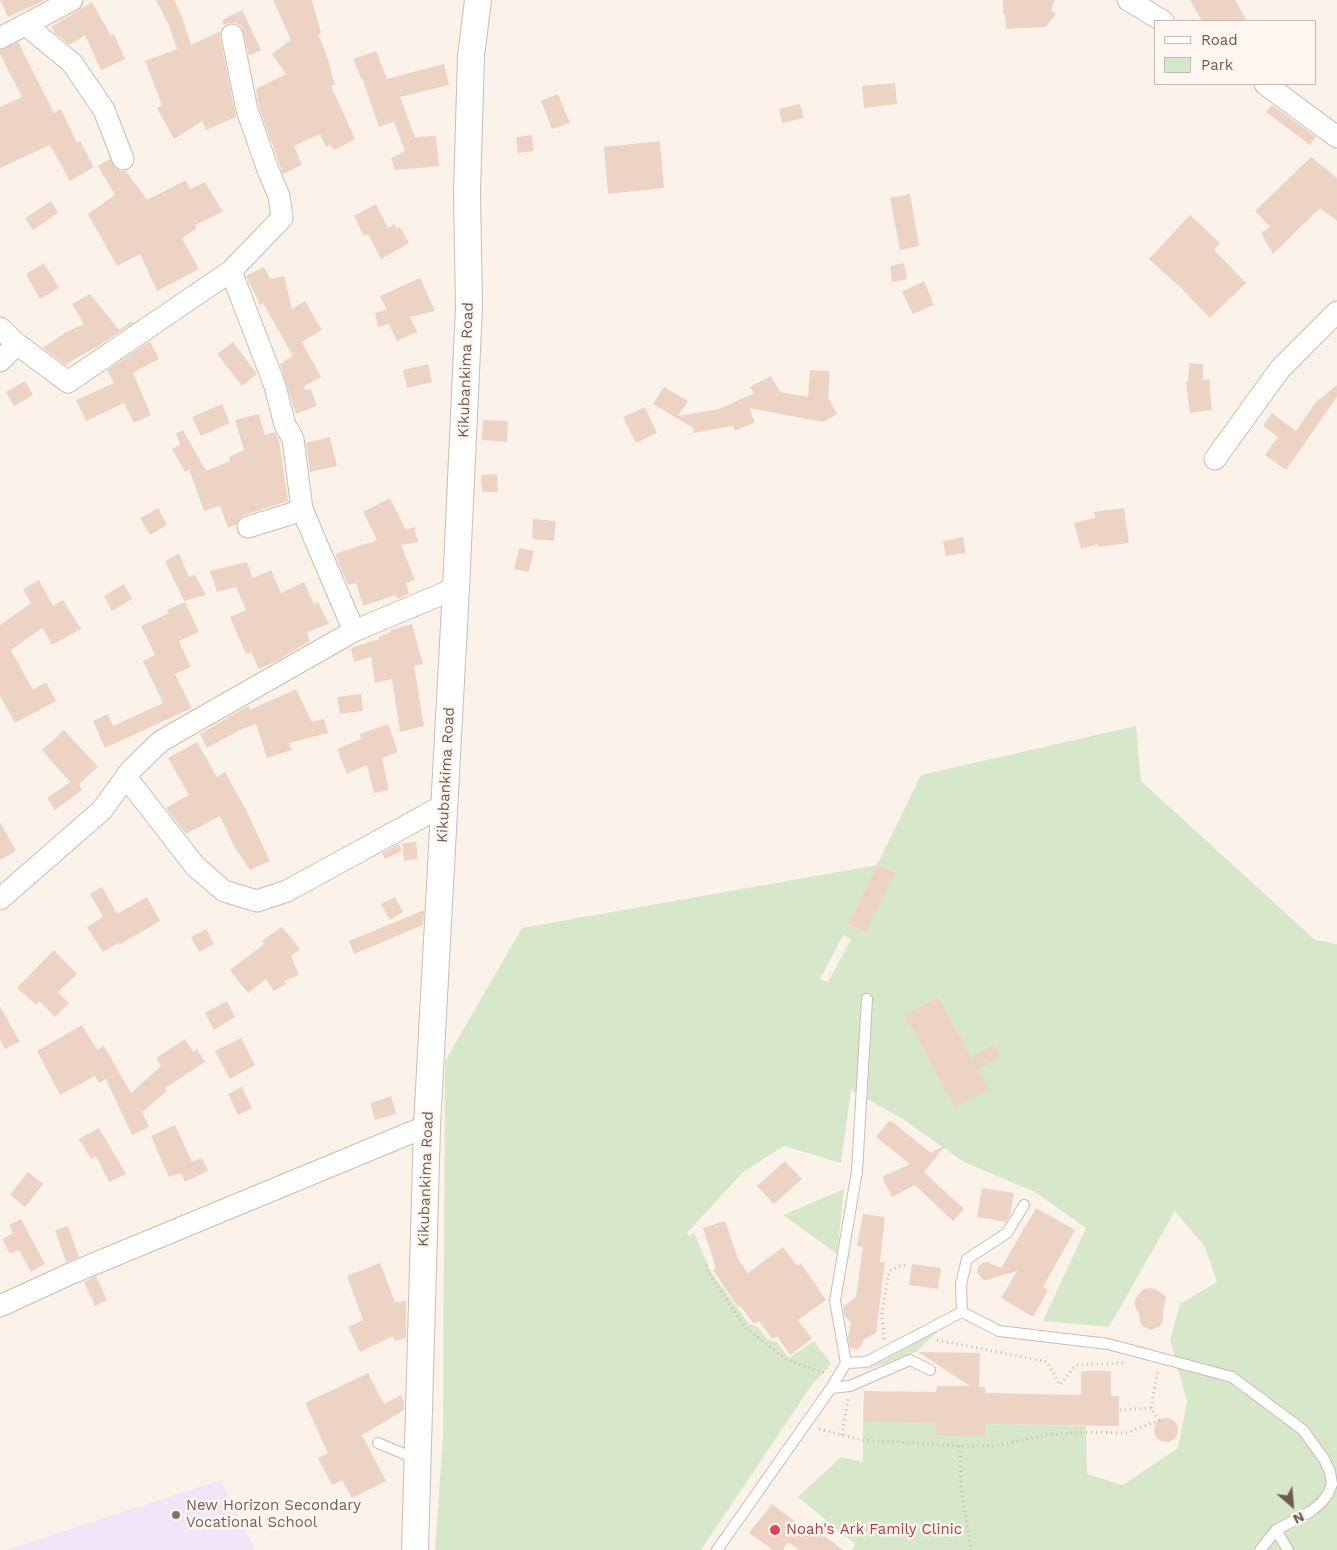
<!DOCTYPE html>
<style>
body{margin:0}
#map{position:relative;width:1337px;height:1550px;overflow:hidden;background:#fbf3ea;font-family:"Work Sans",sans-serif}
canvas{display:block}
.legend{position:absolute;left:1154px;top:20px;width:162px;height:65px;box-sizing:border-box;background:#fdf7f0;border:1px solid #c6b8b0;margin:0;padding:6px 9px;list-style:none;font-size:15px;color:#735a4f}
.legend li{display:flex;align-items:center;gap:10px;height:25px}
.legend b{width:25px;border:1px solid #c6b8b0}
.north{position:absolute;left:1267px;top:1480px;width:50px;height:50px;-webkit-text-stroke:4px #fdf7f0;paint-order:stroke;rotate:153deg;font-size:14px;font-weight:700;line-height:20px;text-align:center;color:#735a4f}
.north::after{content:'';display:block;margin:auto;width:18px;height:22px;background:#735a4f;clip-path:polygon(50% 0,100% 100%,50% 72%,0 100%)}
</style>
<div id="map">
<canvas width="1337" height="1550"></canvas>
<ul class="legend">
<li><b style="height:6px;background:#fff"></b>Road</li>
<li><b style="height:14px;background:#d7e7c9"></b>Park</li>
</ul>
<div class="north">N</div>
</div>
<script>
const ctx = document.querySelector('canvas').getContext('2d');
ctx.lineJoin = 'round';
function fill(path, color) {
  ctx.fillStyle = color;
  ctx.fill(path, 'evenodd');
}
function poly(rows) {
  const path = new Path2D();
  for (const r of rows) {
    if (r.length === 3) {
      path.moveTo(r[0] + r[2], r[1]);
      path.arc(r[0], r[1], r[2], 0, 2 * Math.PI);
      continue;
    }
    path.moveTo(r[0], r[1]);
    for (let i = 2; i < r.length; i += 2) path.lineTo(r[i], r[i + 1]);
  }
  return path;
}
function stroke(path, color, width, dash) {
  ctx.strokeStyle = color;
  ctx.lineWidth = width;
  ctx.lineCap = dash ? 'butt' : 'round';
  ctx.setLineDash(dash || []);
  ctx.stroke(path);
}
function drawText(font, color, halo, rows, align = 'center') {
  ctx.font = font + ' "Work Sans",sans-serif';
  ctx.lineWidth = 5;
  ctx.setLineDash([]);
  ctx.textBaseline = 'middle';
  ctx.strokeStyle = halo;
  ctx.fillStyle = color;
  for (const [text, x, y, turn = 0] of rows) {
    ctx.save();
    ctx.translate(x, y);
    ctx.rotate((+turn || 0) * Math.PI / 180);
    ctx.textAlign = isNaN(turn) ? turn : align;
    if (halo) ctx.strokeText(text, 0, 0);
    ctx.fillText(text, 0, 0);
    ctx.restore();
  }
}
const education = poly([
 [221,1480,255,1550,6,1550]
]);
const green = poly([
 [1136,726,1141,781,1315,940,1337,944,1337,1550,852,1550,855,1544,798,1497,841,1457,863,1462,863,1421,936,1423,985,1436,985,1424,1086,1426,1087,1474,1123,1485,1178,1448,1187,1402,1170,1340,1180,1304,1217,1282,1205,1247,1175,1211,1109,1327,1043,1321,1086,1228,1035,1192,964,1162,901,1118,851,1090,841,1163,784,1146,743,1172,687,1233,690,1236,694,1232,711,1272,749,1324,758,1327,768,1340,777,1342,789,1358,814,1341,831,1364,811,1386,701,1550,435,1550,443,1436,445,1061,522,928,877,865,921,775],
 [877,865,894,873,866,933,848,924],
 [843,935,851,939,828,982,820,979],
 [938,997,988,1089,955,1108,904,1015],
 [844,1189,837,1254,783,1215],
 [939,1330,916,1352,861,1372]
]);
const building = poly([
 [0,0,45,0,8,17],
 [156,0,174,0,182,17,191,45,220,31,220,37,236,117,206,130,202,121,174,139,157,108,162,105,145,61,177,49,168,23],
 [273,0,312,0,321,33,318,35,326,53,335,85,331,86,355,139,334,150,330,145,326,147,320,134,294,146,302,165,283,174,259,107,256,89,286,74,272,54,291,40],
 [1003,0,1055,0,1051,10,1056,14,1046,27,1006,29,1005,14,1003,14],
 [1190,0,1235,0,1247,21,1202,21],
 [92,2,111,36,114,34,125,59,101,70,85,35,70,45,55,33,51,27],
 [242,10,261,50,249,56,242,27,236,23,229,23,224,25,222,20],
 [18,42,54,113,61,109,77,143,80,141,94,167,70,181,50,145,0,168,0,107,22,97,0,54,0,50],
 [376,51,387,79,444,64,449,85,400,97,415,137,436,136,439,166,395,170,391,158,405,151,394,122,379,127,362,78,361,78,353,59],
 [895,83,897,104,864,108,862,86],
 [558,94,570,123,552,129,541,101],
 [800,104,804,118,782,123,779,109],
 [1272,105,1316,137,1310,145,1266,112],
 [532,135,534,151,518,153,516,137],
 [660,141,664,188,608,194,604,147],
 [1311,157,1337,178,1337,221,1320,208,1273,254,1261,233,1270,227,1255,211],
 [110,159,116,169,121,171,126,171,147,200,186,180,190,189,205,182,223,212,195,225,197,228,182,238,199,269,157,291,140,254,117,266,88,214,115,195,98,166],
 [910,194,919,246,900,250,890,198],
 [51,201,58,213,33,230,25,218],
 [376,204,388,228,395,224,396,228,400,227,409,243,381,259,368,234,364,236,354,216],
 [1190,215,1220,243,1214,250,1246,283,1210,318,1180,287,1149,259],
 [44,263,59,288,40,299,26,274],
 [904,263,907,279,892,282,890,266],
 [264,267,270,279,284,276,292,309,305,301,322,330,302,342,321,377,304,386,305,390,311,389,317,406,296,414,280,364,293,356,263,303,260,305,246,276],
 [420,278,435,311,410,317,417,332,397,341,389,324,378,327,375,313,387,310,380,296],
 [924,281,934,305,913,314,902,292],
 [90,294,119,330,132,321,133,323,95,348,76,358,66,365,43,348,66,332,84,324,72,304],
 [150,341,159,359,133,373,151,415,134,423,124,403,86,421,76,400,114,383,107,370],
 [233,342,257,374,242,386,217,354],
 [1189,363,1203,364,1203,380,1209,379,1212,410,1190,413,1186,382,1188,382],
 [428,364,432,382,407,388,403,370],
 [810,370,830,371,828,397,837,414,823,422,749,408,755,422,735,431,733,426,693,433,693,428,653,404,664,387,688,401,678,416,719,409,754,393,750,387,771,376,780,392,808,397],
 [25,381,33,395,14,406,6,392],
 [1337,385,1337,397,1286,470,1265,455,1278,437,1263,426,1272,413,1296,431,1316,402],
 [222,404,230,423,201,436,192,417],
 [645,407,657,433,636,443,623,417],
 [259,414,265,435,275,432,279,440,288,501,244,515,239,519,236,525,228,528,220,506,204,511,189,469,185,472,172,449,180,445,176,433,183,430,206,471,230,461,229,457,244,450,235,420],
 [483,420,508,421,507,442,482,440],
 [330,437,337,466,310,472,306,443],
 [497,474,498,492,482,492,481,475],
 [390,498,406,530,414,527,418,542,401,545,415,580,406,583,409,594,397,599,396,595,363,606,356,583,348,585,335,554,377,540,363,512],
 [158,508,167,525,150,535,140,518],
 [1124,508,1129,543,1098,547,1098,544,1081,549,1074,523,1095,518,1094,512],
 [533,519,556,521,554,541,532,539],
 [963,537,966,553,946,556,943,541],
 [519,548,534,551,529,572,514,569],
 [179,554,189,577,195,575,206,595,184,601,165,561],
 [247,562,252,577,254,578,271,570,281,593,304,582,314,604,318,602,329,624,307,632,310,641,277,661,259,669,251,652,246,654,230,617,246,610,236,587,217,592,210,571],
 [39,580,53,606,63,600,81,629,52,645,42,628,11,650,33,690,46,682,56,701,15,723,0,696,0,625,31,603,23,589],
 [124,584,132,599,112,611,104,596],
 [185,602,199,632,179,641,191,667,175,674,192,708,105,748,93,721,108,714,113,726,163,703,143,661,155,655,141,626,169,613,167,610],
 [412,624,423,664,414,666,424,726,400,732,392,679,375,683,371,657,354,662,351,648,379,639,379,637,391,632,390,630],
 [296,689,312,722,324,719,328,733,289,743,292,750,267,758,256,724,240,730,207,748,200,734,246,707,249,706,250,710],
 [361,694,363,711,340,714,337,697],
 [388,724,398,752,382,758,389,790,374,793,367,765,347,774,337,749,361,739,360,734],
 [64,730,98,767,79,784,82,790,55,810,47,798,70,782,42,750],
 [197,742,217,777,225,772,246,810,270,861,250,870,234,846,220,816,186,834,166,808,189,795,168,758],
 [0,822,16,851,0,860],
 [416,842,418,859,404,861,402,843],
 [399,844,402,851,385,859,382,853],
 [877,865,895,873,866,933,848,924],
 [102,887,117,914,147,897,160,921,119,945,118,943,103,952,87,927,103,917,90,894],
 [395,897,403,912,390,920,381,904],
 [424,910,423,925,354,954,349,941],
 [282,927,300,949,291,956,299,975,284,981,286,984,274,991,266,979,248,993,230,970,264,944,262,941],
 [206,929,214,944,199,952,191,937],
 [54,950,77,974,58,992,69,1003,55,1017,39,1001,36,1005,17,988],
 [938,997,972,1058,993,1044,1001,1055,978,1070,989,1089,955,1108,904,1015],
 [227,1001,235,1017,214,1030,205,1013],
 [0,1006,20,1042,5,1049,0,1040],
 [82,1025,97,1050,104,1046,131,1093,161,1066,156,1058,185,1039,193,1052,197,1049,205,1062,165,1088,167,1091,142,1112,149,1127,132,1135,106,1079,99,1083,95,1076,60,1095,37,1051],
 [241,1038,255,1065,230,1079,215,1051],
 [242,1087,252,1108,238,1115,228,1094],
 [391,1096,396,1114,375,1120,370,1103],
 [890,1120,931,1153,946,1145,924,1172,964,1209,953,1221,915,1185,892,1197,882,1177,910,1164,876,1137],
 [175,1125,192,1162,202,1158,208,1171,185,1182,181,1173,169,1177,151,1136],
 [99,1128,126,1174,109,1182,96,1156,91,1159,79,1139],
 [785,1161,802,1179,774,1204,757,1186],
 [28,1172,43,1184,25,1207,10,1195],
 [982,1188,1014,1193,1010,1215,1006,1222,977,1217],
 [1036,1208,1075,1230,1043,1287,1048,1290,1033,1317,1001,1298,1017,1271,986,1280,982,1279,977,1272,978,1267,982,1263,987,1262,1001,1268],
 [863,1214,885,1217,880,1262,885,1262,876,1333,863,1340,862,1345,858,1349,850,1348,848,1337,851,1323,844,1315,843,1307,856,1297,863,1247,857,1246],
 [21,1219,45,1264,31,1272,19,1250,10,1254,2,1239,13,1233,9,1225],
 [725,1221,738,1259,748,1273,783,1247,797,1266,801,1263,826,1300,798,1320,812,1339,790,1355,777,1336,772,1339,759,1321,754,1324,740,1306,738,1307,713,1270,716,1268,703,1228],
 [68,1226,79,1257,66,1262,55,1230],
 [380,1263,395,1302,406,1301,406,1338,395,1341,393,1336,360,1352,348,1327,363,1320,347,1276],
 [912,1264,941,1268,938,1289,909,1285],
 [96,1276,107,1300,95,1306,84,1282],
 [1148,1288,1155,1289,1166,1296,1163,1314,1163,1321,1160,1326,1151,1330,1142,1326,1140,1322,1139,1314,1135,1306,1135,1300,1138,1295,1142,1290],
 [918,1352,980,1353,979,1387,985,1387,985,1393,1081,1395,1081,1371,1111,1371,1111,1396,1119,1396,1119,1426,985,1424,985,1436,936,1435,936,1423,863,1421,864,1391,936,1392,937,1386,970,1386],
 [368,1373,384,1404,401,1395,404,1401,404,1410,362,1435,386,1481,352,1498,342,1480,332,1485,318,1458,328,1453,305,1403],
 [1166,1430,12],
 [772,1504,812,1534,815,1529,843,1550,799,1550,788,1542,783,1550,773,1550,749,1533]
]);
const path = poly([
 [706,1265,709,1274,745,1327,787,1360,825,1373],
 [884,1339,882,1314,889,1271,900,1266,908,1265],
 [937,1340,1047,1362,1060,1385,1076,1365,1123,1363],
 [1151,1408,1158,1370],
 [819,1429,862,1440,960,1446,994,1446,1046,1435,1086,1432,1127,1433,1159,1420,1151,1408,1119,1410],
 [842,1435,848,1399],
 [960,1446,961,1487,971,1550]
]);
const service = poly([
 [962,1312,961,1284,967,1259,1007,1233,1024,1205],
 [846,1363,866,1362,962,1312,999,1331,1108,1344,1232,1377,1303,1430,1324,1459,1330,1472,1332,1484,1328,1494,1321,1503,1310,1512,1276,1530,1260,1550],
 [831,1388,850,1386,910,1360,930,1370],
 [378,1443,409,1456,417,1455],
 [1276,1530,1288,1550],
 [717,1550,831,1388,846,1363,835,1301,857,1171,867,999]
]);
const minor = poly([
 [1128,0,1163,21],
 [26,25,72,63,104,110,123,159],
 [0,38,72,0],
 [1265,84,1337,137],
 [231,271,275,386,285,425,293,439,302,509,354,631],
 [0,328,17,344,68,382,231,271,282,218,279,196,268,170,247,110,232,35],
 [0,361,17,344],
 [1215,459,1280,369,1337,312],
 [248,527,303,510],
 [126,777,195,866,224,891,257,901,287,891,444,805],
 [0,899,102,810,131,770,161,741,354,631,456,588],
 [0,1306,72,1273,427,1126]
]);
const tertiary = poly([
 [415,1550,427,1126,456,588,469,307,467,192,471,56,478,0]
]);
const markers = [
 [176,1515,5,"#8d6e63"],
 [775,1530,6,"#e0444e"]
];
const streetNames = [
 ["Kikubankima Road",466,370,-88],
 ["Kikubankima Road",446,775,-87],
 ["Kikubankima Road",426,1179,-88]
];
const educationNames = [
 ["New Horizon Secondary",186,1506],
 ["Vocational School",186,1523]
];
const healthNames = [
 ["Noah's Ark Family Clinic",786,1530]
];
fill(education, '#f0e6f7');
fill(green, '#d7e7c9');
fill(building, '#edd3c4');
stroke(service, '#ccbbb0', 12);
stroke(minor, '#ccbbb0', 23);
stroke(tertiary, '#ccbbb0', 28);
stroke(path, '#d2b6a7', 3, [1, 4]);
stroke(service, '#fff', 10);
stroke(minor, '#fff', 21);
stroke(tertiary, '#fff', 26);
for (const [x, y, r, color] of markers) {
  const dot = new Path2D();
  dot.arc(x, y, r, 0, 2 * Math.PI);
  ctx.fillStyle = color;
  ctx.fill(dot);
  stroke(dot, '#fdf7f0', 2);
}
drawText('15px', '#735a4f', '#fdf7f0', streetNames);
drawText('15px', '#785e54', '#fdf7f0', educationNames, 'left');
drawText('15px', '#be3a42', '#fdf7f0', healthNames, 'left');
</script>
